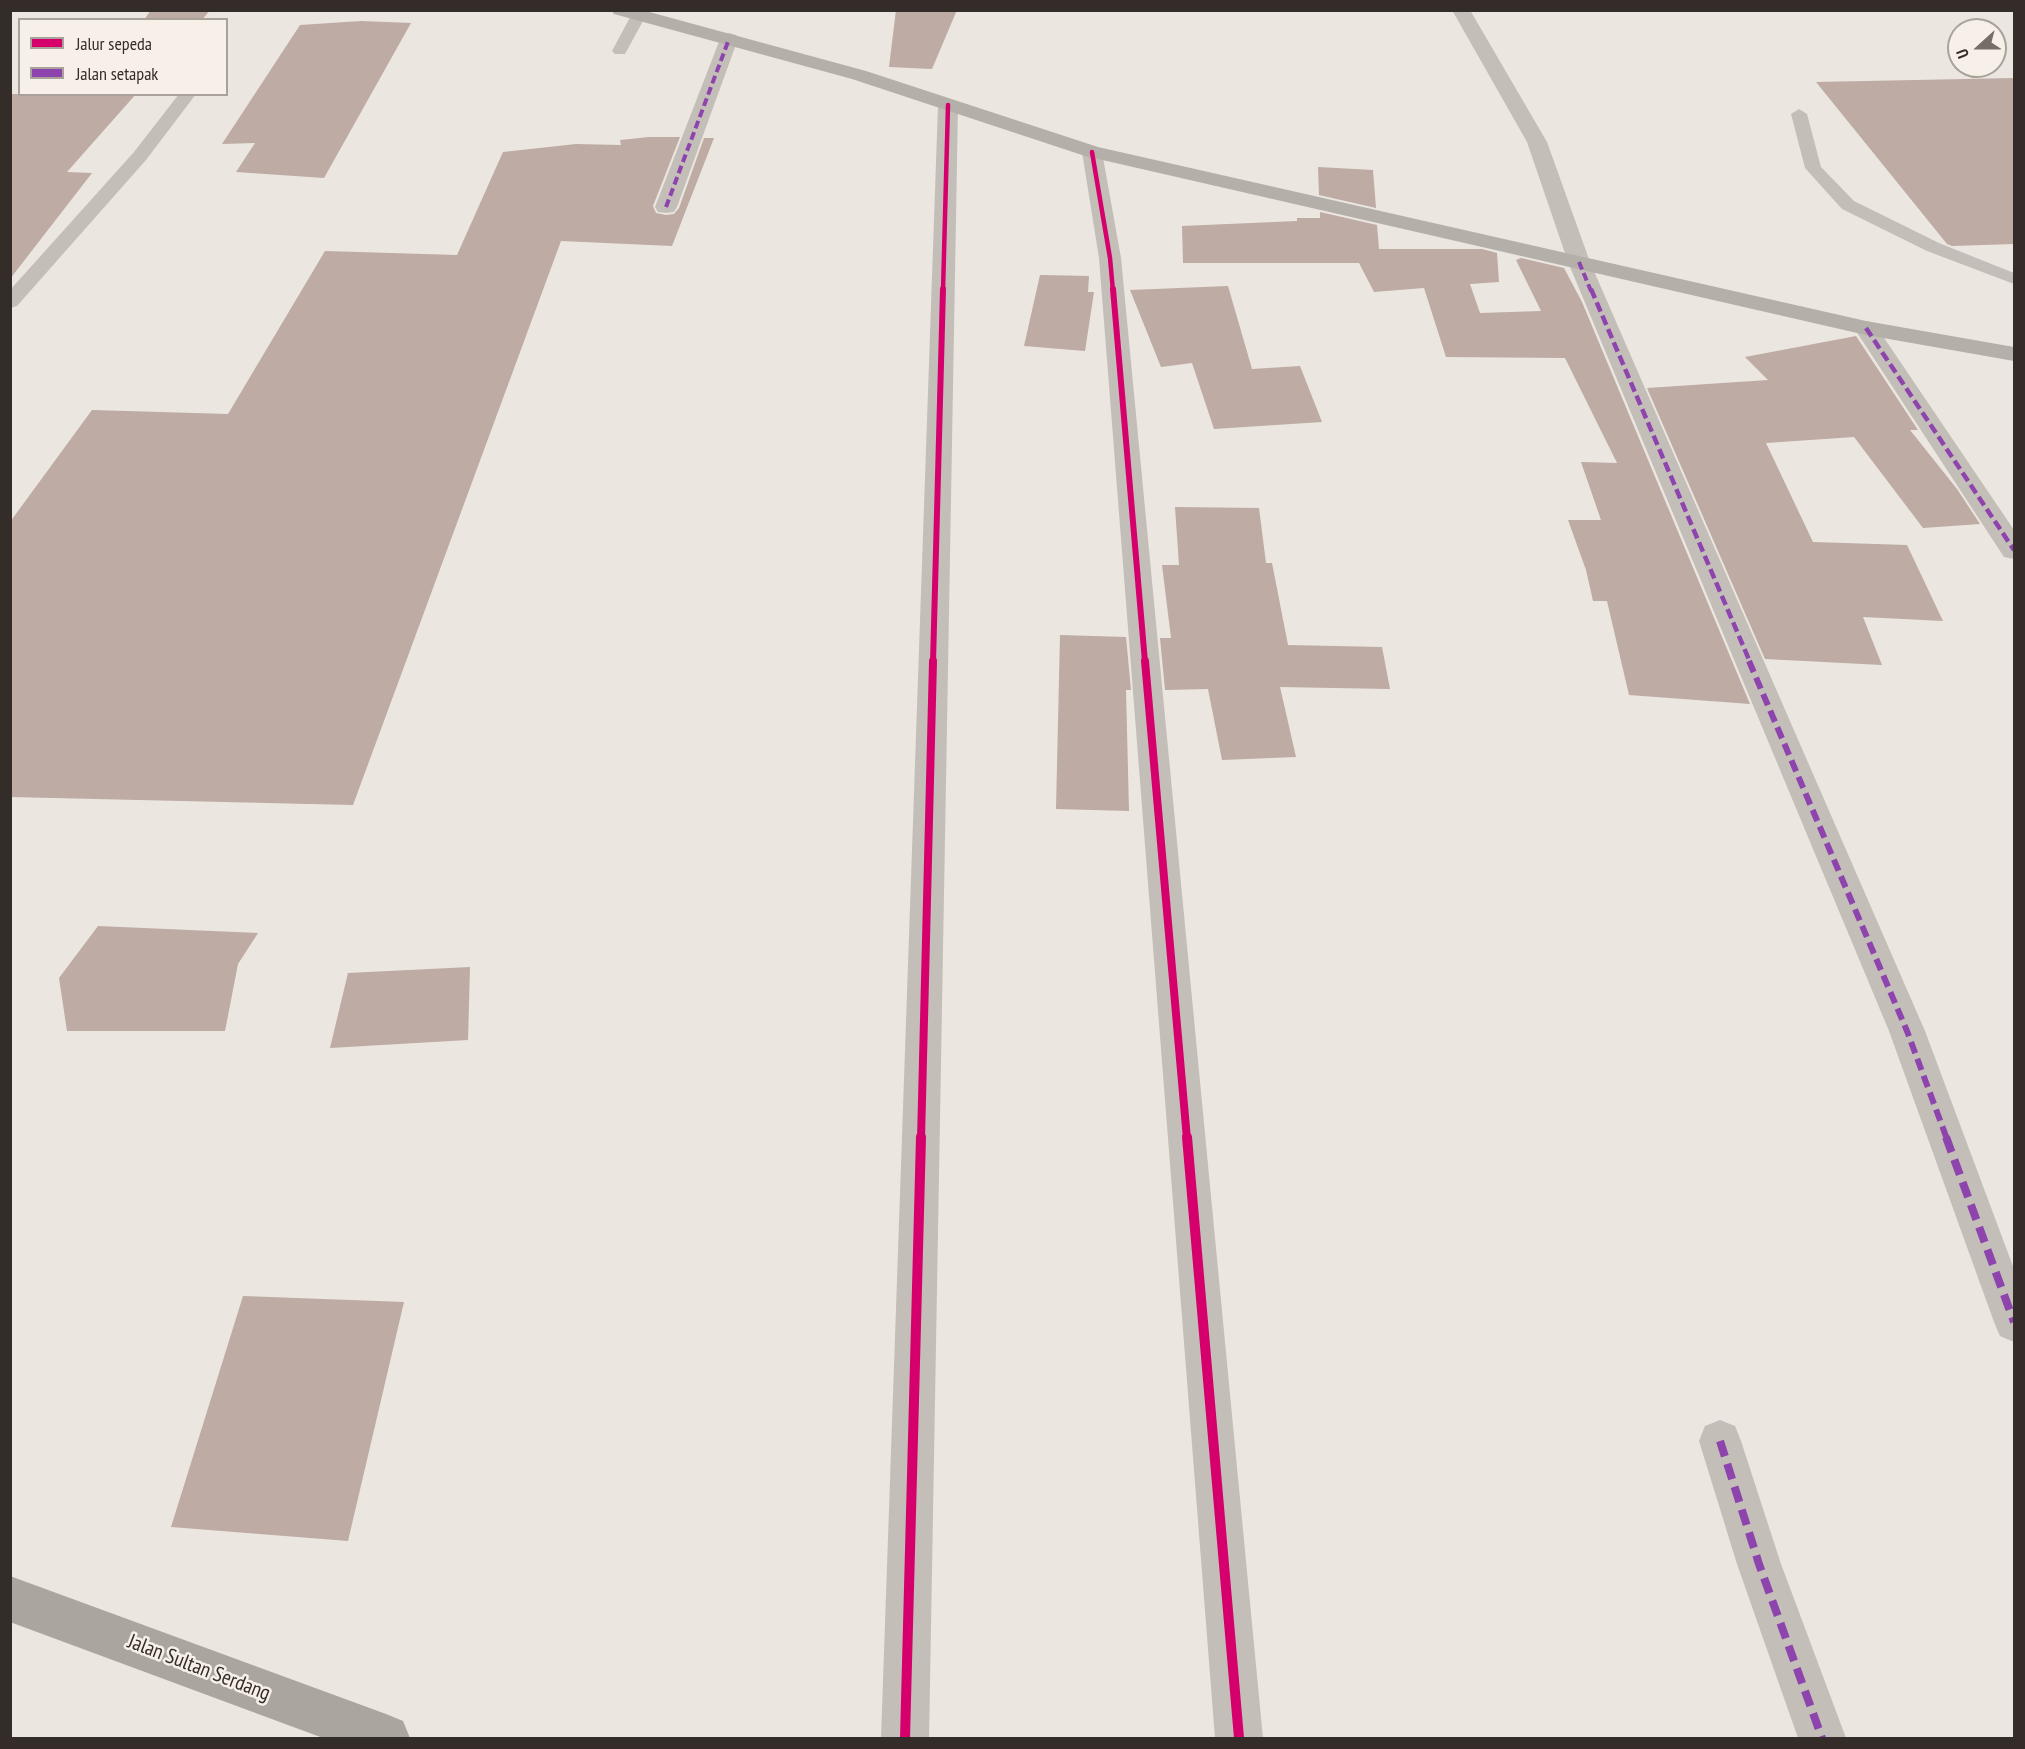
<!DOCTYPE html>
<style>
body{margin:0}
#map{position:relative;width:2025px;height:1749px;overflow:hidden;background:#ebe6e0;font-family:"PT Sans Narrow",sans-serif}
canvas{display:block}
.frame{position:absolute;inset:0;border:12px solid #342c28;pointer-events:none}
.legend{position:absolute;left:18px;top:18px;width:210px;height:78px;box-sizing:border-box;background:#f7f0e8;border:2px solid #a9a29b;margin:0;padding:8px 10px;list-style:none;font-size:18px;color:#342c28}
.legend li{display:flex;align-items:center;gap:12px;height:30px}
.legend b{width:30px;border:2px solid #a9a29b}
.north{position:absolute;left:1947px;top:18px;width:60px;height:60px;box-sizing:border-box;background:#f7f0e8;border:2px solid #a9a29b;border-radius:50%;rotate:249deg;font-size:16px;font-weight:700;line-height:24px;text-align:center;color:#342c28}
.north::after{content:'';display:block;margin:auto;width:21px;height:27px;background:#746d68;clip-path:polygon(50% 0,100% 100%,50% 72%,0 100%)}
</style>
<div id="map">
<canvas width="2025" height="1749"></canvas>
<div class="frame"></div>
<ul class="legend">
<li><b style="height:8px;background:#d6006c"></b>Jalur sepeda</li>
<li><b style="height:8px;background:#8e44ad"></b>Jalan setapak</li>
</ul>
<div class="north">U</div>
</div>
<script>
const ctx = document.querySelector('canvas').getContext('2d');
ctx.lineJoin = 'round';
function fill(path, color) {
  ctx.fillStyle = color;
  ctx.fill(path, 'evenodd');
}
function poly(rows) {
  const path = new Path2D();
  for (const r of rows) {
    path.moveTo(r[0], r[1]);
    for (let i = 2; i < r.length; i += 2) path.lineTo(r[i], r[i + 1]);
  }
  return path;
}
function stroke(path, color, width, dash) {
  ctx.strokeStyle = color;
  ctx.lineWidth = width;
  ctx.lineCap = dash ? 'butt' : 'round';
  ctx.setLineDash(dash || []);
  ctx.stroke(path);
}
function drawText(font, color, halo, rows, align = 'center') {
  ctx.font = font + ' "PT Sans Narrow",sans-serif';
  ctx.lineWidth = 5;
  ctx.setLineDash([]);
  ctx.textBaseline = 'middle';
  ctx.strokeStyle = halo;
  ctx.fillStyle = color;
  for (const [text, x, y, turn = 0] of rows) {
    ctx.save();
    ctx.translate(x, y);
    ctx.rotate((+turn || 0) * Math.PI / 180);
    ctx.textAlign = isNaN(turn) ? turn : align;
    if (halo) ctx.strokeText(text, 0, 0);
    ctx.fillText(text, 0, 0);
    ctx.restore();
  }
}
const building = poly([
 [151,10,210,10,202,20,144,20],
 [896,10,957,10,932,69,889,67],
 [361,21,411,23,324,178,236,172,255,143,222,144,300,25],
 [2014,78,2014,244,1952,246,1947,244,1816,82],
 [10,94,136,94,67,172,92,173,10,279],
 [649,137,680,137,653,206,656,213,666,215,674,214,679,208,704,138,714,138,672,246,561,241,353,805,10,797,10,522,92,410,228,414,325,251,457,255,503,152,576,144,621,145,620,140],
 [1318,167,1373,170,1376,208,1319,195],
 [1320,212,1377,225,1379,249,1482,249,1497,253,1499,282,1470,284,1480,313,1541,311,1516,260,1521,258,1564,268,1582,302,1750,704,1629,695,1607,601,1593,601,1586,570,1568,520,1601,520,1581,462,1617,463,1565,358,1446,357,1424,288,1374,292,1359,263,1183,263,1182,226,1297,221,1297,218,1320,218],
 [1040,275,1089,276,1088,292,1094,292,1085,351,1024,346],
 [1228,286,1252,369,1300,366,1322,422,1214,429,1192,363,1161,367,1130,290],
 [1856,336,1918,430,1910,430,1957,489,1980,524,1923,528,1854,437,1766,443,1813,542,1907,545,1943,621,1863,617,1882,665,1765,659,1647,388,1768,380,1745,357],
 [1175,507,1259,508,1266,563,1272,563,1288,645,1382,647,1390,689,1280,687,1296,757,1222,760,1208,689,1165,690,1160,638,1171,638,1162,565,1179,565],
 [1060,635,1126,637,1131,690,1126,690,1129,811,1056,809],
 [98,926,258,933,238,964,225,1031,67,1031,59,978],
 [470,967,468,1040,330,1048,348,973],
 [243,1296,404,1302,348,1541,171,1527]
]);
const lane = poly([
 [634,10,649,10,625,54,615,54,612,51,634,10],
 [179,94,196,94,146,160,17,306,10,308,10,290,134,152,179,94],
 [1799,109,1807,114,1821,167,1854,201,1939,243,2014,273,2014,284,1927,251,1842,209,1805,168,1791,114,1799,109]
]);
const street = poly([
 [1452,10,1470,10,1547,142,1590,262,1925,1031,2014,1269,2014,1342,2000,1336,1994,1322,1889,1031,1568,262,1527,142,1452,10],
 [729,33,736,35,738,39,677,207,674,212,666,213,658,212,655,207,720,39,722,35,729,33],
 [948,99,955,101,958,105,929,1738,881,1738,938,105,941,101,948,99],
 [1092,146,1099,148,1102,152,1121,258,1263,1738,1215,1738,1099,258,1082,152,1085,148,1092,146],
 [1866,321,1874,323,2014,530,2014,559,2004,557,1854,328,1858,323,1866,321],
 [1720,1420,1735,1426,1741,1441,1781,1564,1846,1738,1798,1738,1737,1564,1699,1441,1705,1426,1720,1420]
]);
const secondary = poly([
 [611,10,642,10,866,71,1098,147,1866,321,2014,347,2014,361,1866,335,1085,156,852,79,614,14,611,10]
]);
const highway = poly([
 [10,1576,386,1714,403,1721,410,1738,323,1738,10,1622,10,1576]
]);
const quietFar3 = poly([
 [666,207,729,39],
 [1579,262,1591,291]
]);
const quietFar2 = poly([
 [1591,289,1750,662],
 [1866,328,2014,550]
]);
const quietFar1 = poly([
 [1749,661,1907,1031,1947,1139]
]);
const quiet = poly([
 [1946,1137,2014,1322],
 [1720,1441,1759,1564,1822,1738]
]);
const cyclewayFar3 = poly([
 [1092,152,1110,258,1113,291],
 [943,291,948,105]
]);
const cyclewayFar2 = poly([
 [1113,289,1145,662],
 [933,662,943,289]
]);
const cyclewayFar1 = poly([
 [1145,661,1187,1139],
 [921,1139,933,661]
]);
const cycleway = poly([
 [1187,1137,1239,1738],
 [905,1738,921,1137]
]);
const nearStreetnames = [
 ["Jalan Sultan Serdang",199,1668,21]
];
fill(building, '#bdaba4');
fill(lane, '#c4beb9');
fill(street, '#c4beb9');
fill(secondary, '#b5afaa');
fill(highway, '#aaa59f');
stroke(quietFar3, '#8e44ad', 4, [8, 4]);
stroke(quietFar2, '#8e44ad', 4.5, [10, 4.5]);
stroke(quietFar1, '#8e44ad', 6, [12, 6]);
stroke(quiet, '#8e44ad', 8, [16, 8]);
stroke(cyclewayFar3, '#d6006c', 4.5);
stroke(cyclewayFar2, '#d6006c', 6);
stroke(cyclewayFar1, '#d6006c', 8);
stroke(cycleway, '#d6006c', 10);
drawText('21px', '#342c28', '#f7f0e8', nearStreetnames);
</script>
